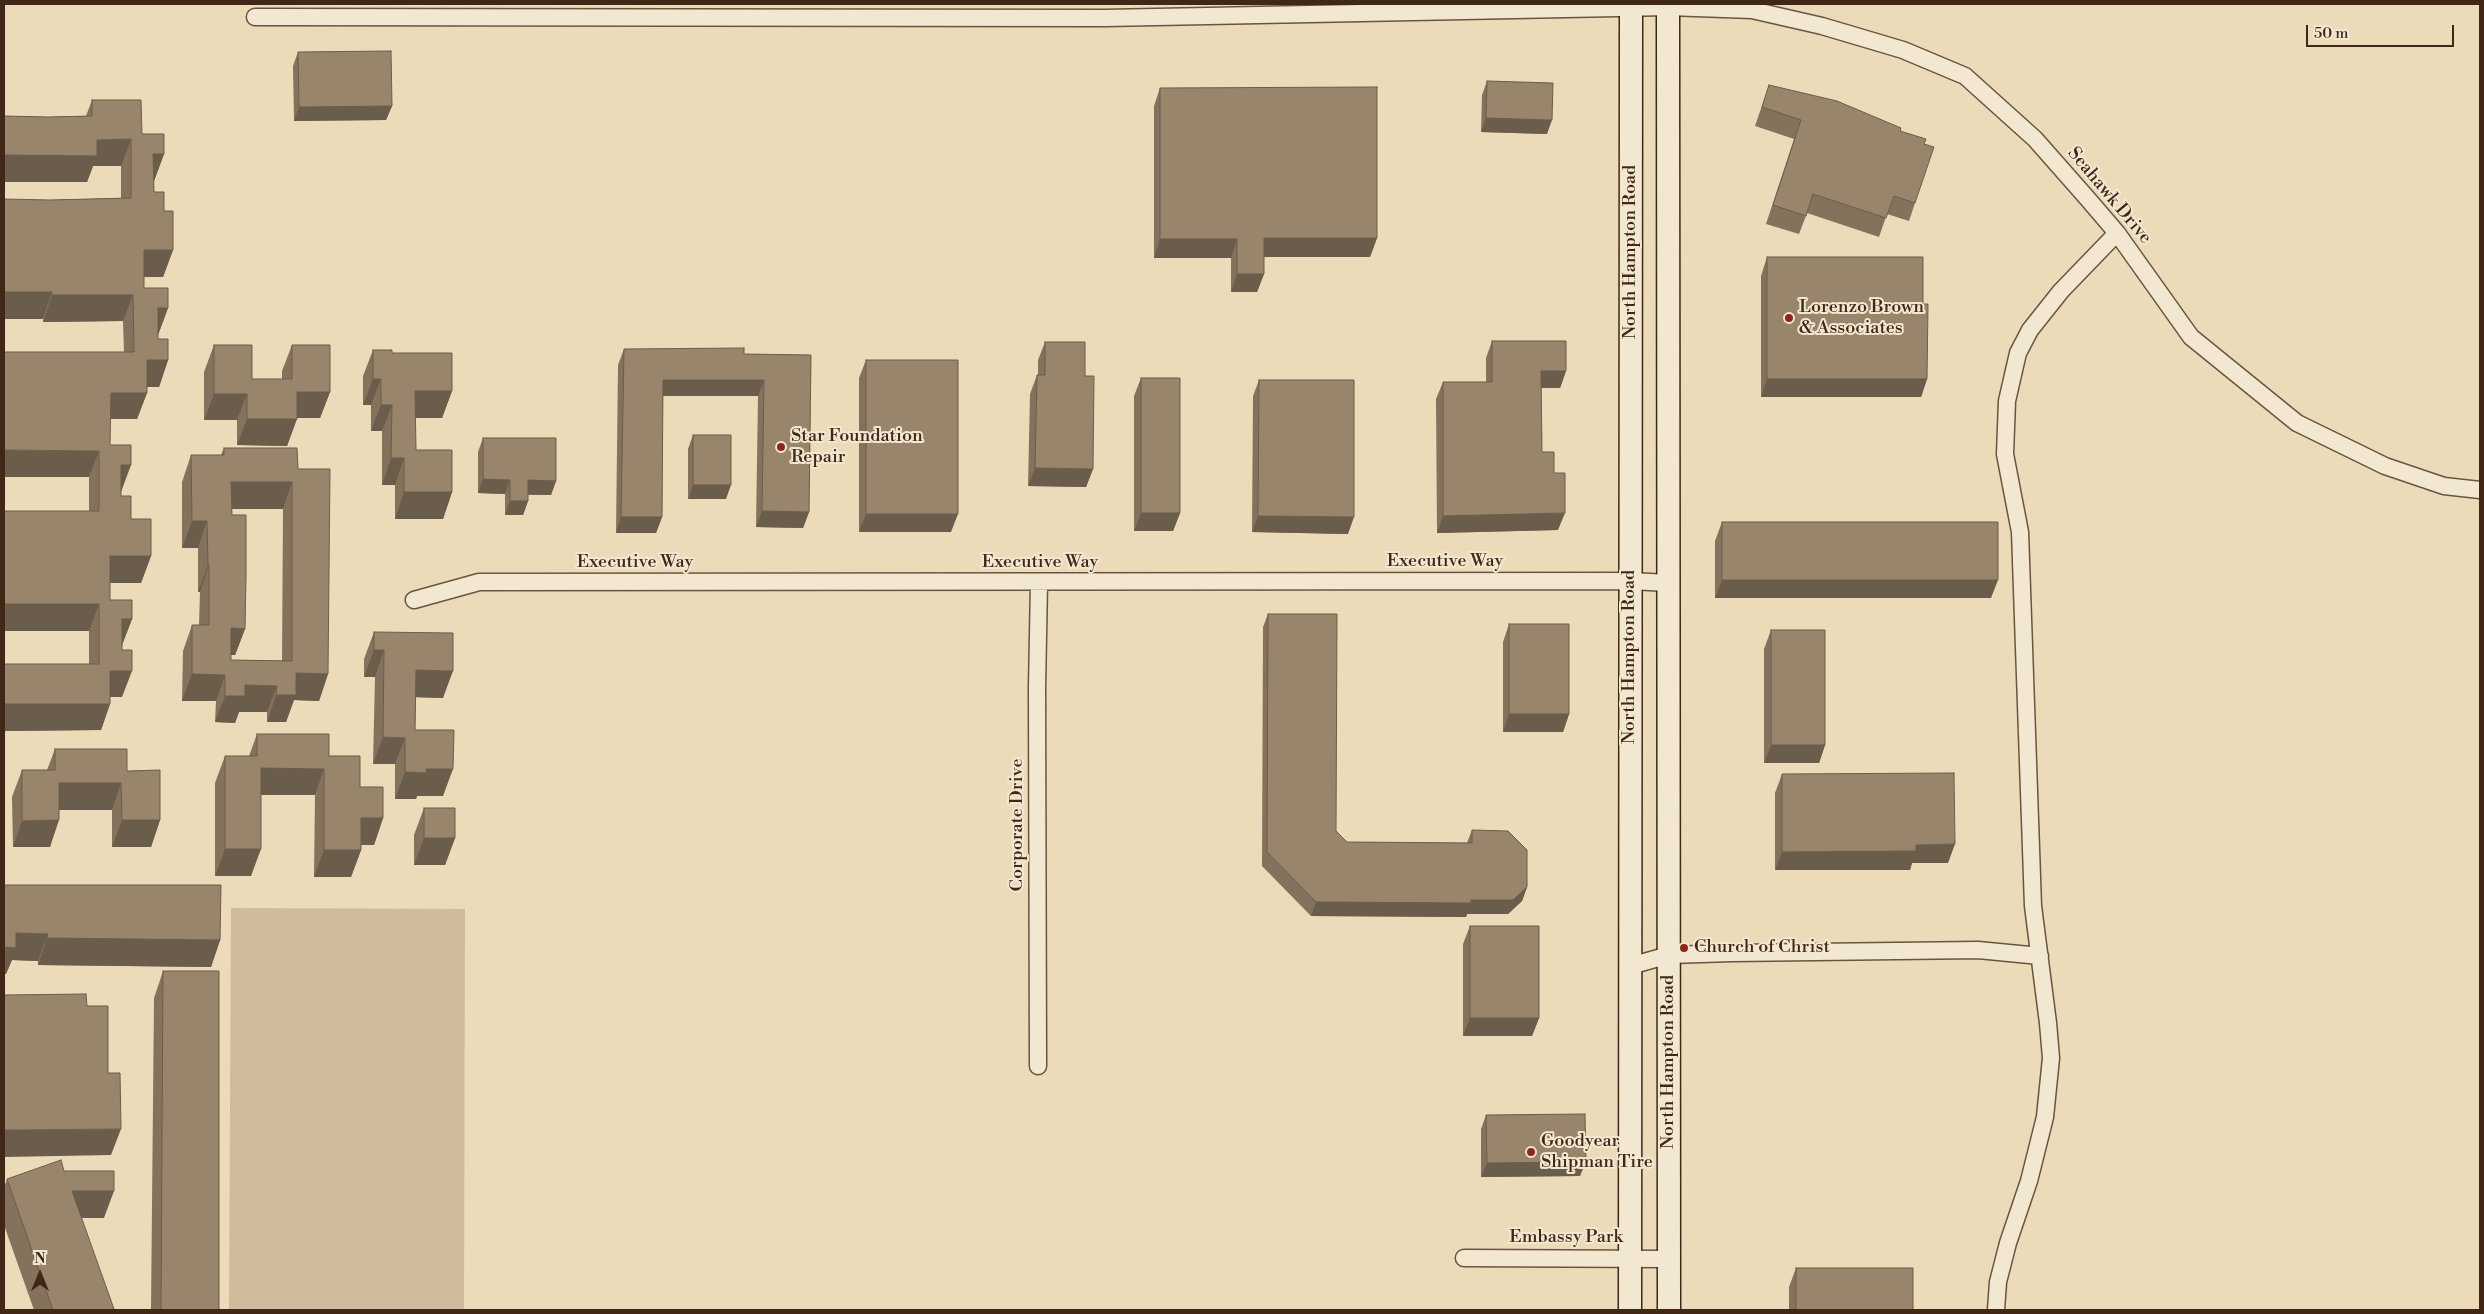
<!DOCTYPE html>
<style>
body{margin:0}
#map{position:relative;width:2484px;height:1314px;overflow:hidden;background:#ebdbb8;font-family:"Libre Bodoni",serif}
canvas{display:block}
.frame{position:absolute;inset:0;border:5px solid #402717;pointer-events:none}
.north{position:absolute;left:15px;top:1249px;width:50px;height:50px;-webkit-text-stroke:4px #f2e8d1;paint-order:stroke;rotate:0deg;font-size:14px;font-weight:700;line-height:20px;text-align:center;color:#402717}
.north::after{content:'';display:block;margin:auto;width:18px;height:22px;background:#402717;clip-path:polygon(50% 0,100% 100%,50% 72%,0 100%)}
.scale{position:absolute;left:2306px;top:25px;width:148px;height:22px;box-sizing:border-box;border:2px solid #402717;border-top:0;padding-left:6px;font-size:15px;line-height:18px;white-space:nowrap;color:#402717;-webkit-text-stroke:4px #f2e8d1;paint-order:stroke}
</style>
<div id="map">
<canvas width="2484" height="1314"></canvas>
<div class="frame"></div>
<div class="north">N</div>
<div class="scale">50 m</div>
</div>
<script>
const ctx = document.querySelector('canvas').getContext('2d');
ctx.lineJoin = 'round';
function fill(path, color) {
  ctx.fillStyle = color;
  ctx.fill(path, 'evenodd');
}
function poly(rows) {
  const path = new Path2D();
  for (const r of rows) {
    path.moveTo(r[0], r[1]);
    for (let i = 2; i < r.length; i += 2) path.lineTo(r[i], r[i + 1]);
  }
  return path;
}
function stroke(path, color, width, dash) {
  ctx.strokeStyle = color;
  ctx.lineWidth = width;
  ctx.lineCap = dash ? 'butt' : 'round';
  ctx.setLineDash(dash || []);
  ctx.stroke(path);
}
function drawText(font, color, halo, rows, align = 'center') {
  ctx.font = font + ' "Libre Bodoni",serif';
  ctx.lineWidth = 4;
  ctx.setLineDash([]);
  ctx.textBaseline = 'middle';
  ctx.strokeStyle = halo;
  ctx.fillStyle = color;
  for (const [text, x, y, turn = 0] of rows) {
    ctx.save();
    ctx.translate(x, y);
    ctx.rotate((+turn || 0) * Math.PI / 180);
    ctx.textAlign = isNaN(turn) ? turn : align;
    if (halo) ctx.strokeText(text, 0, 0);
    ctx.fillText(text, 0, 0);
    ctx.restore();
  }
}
const green = poly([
 [231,908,465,909,464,1310,229,1310]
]);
const minor = poly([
 [255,17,1105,18,1668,7,1752,10,1822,26,1903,50,1965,76,2035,139,2087,198,2117,233,2191,337,2297,423,2385,466,2444,486,2480,490],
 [414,600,479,582,1631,581,1668,583],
 [1630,966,1669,955,1732,953,1978,950,2040,956],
 [1038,1066,1037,688,1039,583],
 [1464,1258,1669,1259],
 [1996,1310,1998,1282,2008,1243,2029,1181,2045,1117,2051,1058,2048,1023,2033,906,2020,532,2005,454,2007,401,2018,353,2030,330,2061,291,2117,233]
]);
const secondary = poly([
 [1668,4,1669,1310],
 [1630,1310,1631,4]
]);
const wall = poly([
 [298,52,392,106,386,120,294,121,293,66],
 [1487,81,1547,134,1481,132,1482,95],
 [1769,85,1900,131,1924,144,1915,203,1909,221,1887,214,1879,237,1807,213,1799,234,1766,224,1794,139,1755,126],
 [1160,88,1377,238,1370,257,1264,257,1264,274,1257,292,1231,292,1231,258,1154,258,1154,106],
 [92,100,142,134,164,154,154,181,154,192,164,211,173,250,163,277,144,277,144,288,168,308,158,335,158,339,168,360,159,387,147,387,147,393,137,419,110,419,110,445,121,492,121,496,131,519,151,556,141,583,110,583,110,600,132,619,122,645,122,697,110,697,110,704,101,730,4,731,4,664,89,664,89,631,4,631,89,511,89,477,124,352,123,321,43,322,50,200,121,198,121,166,93,166,87,182,4,182,4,116,48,117,86,116],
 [1767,257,1923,304,1927,379,1921,397,1761,397,1761,276],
 [1492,341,1566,371,1560,388,1541,388,1542,452,1554,473,1558,530,1437,533,1436,399,1443,382,1486,382,1486,358],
 [1045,342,1085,376,1093,469,1086,487,1028,486,1030,394,1037,375,1038,375,1038,360],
 [214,345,252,379,282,379,282,371,292,345,330,392,320,418,297,418,287,446,237,445,237,420,204,420,204,372],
 [624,349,744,354,811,355,809,512,803,528,756,527,758,396,663,396,662,517,656,533,616,533,618,365],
 [373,350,392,353,452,391,442,418,415,418,416,450,452,492,443,519,395,519,395,485,382,485,382,431,371,431,371,405,363,405,363,376],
 [866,360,951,532,859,532,859,378],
 [1141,378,1180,513,1173,531,1134,531,1134,396],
 [1259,380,1348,534,1252,532,1253,396],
 [693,435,726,499,688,499,688,449],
 [483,438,556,481,551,495,528,495,528,501,523,515,505,515,505,494,478,493,478,452],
 [224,448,298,469,328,674,319,701,294,700,286,722,267,722,267,712,239,712,235,723,215,722,216,701,182,701,183,651,192,625,199,625,200,592,198,592,198,548,182,548,182,482,191,455,221,455],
 [232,509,283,509,282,661,231,660,231,655,235,655,245,629,232,515],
 [1722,522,1991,598,1715,598,1715,541],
 [1268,614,1336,831,1347,842,1467,843,1472,830,1527,887,1522,901,1508,914,1467,914,1466,917,1311,916,1262,866,1263,627],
 [1509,624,1569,714,1563,732,1503,732,1503,642],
 [1771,630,1825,745,1819,763,1764,763,1764,649],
 [374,632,443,698,416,697,415,730,443,796,417,796,416,799,395,799,395,764,373,764,375,677,364,677,364,659],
 [257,734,329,756,360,787,383,818,374,845,361,845,361,850,351,877,314,877,315,795,261,795,251,876,215,876,215,783,225,756,249,756],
 [55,749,127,771,160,820,151,847,112,847,112,810,59,810,50,847,13,847,12,797,22,770,47,770],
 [1782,774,1948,863,1912,863,1910,870,1775,870,1775,793],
 [424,808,455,838,445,865,414,865,414,835],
 [4,885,220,940,211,967,38,965,38,961,12,960,6,974,4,974],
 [1470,926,1539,1018,1532,1036,1463,1036,1463,944],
 [163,971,219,1310,151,1310,154,998],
 [1486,1115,1580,1176,1481,1177,1481,1129],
 [64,1171,104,1218,81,1218,113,1310,34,1310,4,1225,4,1188,7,1179],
 [1796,1268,1913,1310,1789,1310,1789,1287]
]);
const shadedWall = poly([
 [392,106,386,120,294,121,299,107],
 [1486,118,1552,120,1547,134,1481,132],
 [131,139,121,166,93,166,87,182,4,182,4,155,97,140],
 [153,154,164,154,154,181,144,181],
 [1264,238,1377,238,1370,257,1257,257],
 [1160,239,1237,239,1231,258,1154,258],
 [144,250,173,250,163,277,135,277],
 [1237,274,1264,274,1257,292,1231,292],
 [4,292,52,292,43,319,4,319],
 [52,295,133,295,123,321,43,322],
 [158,308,168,308,158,335,148,335],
 [147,360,168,360,159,387,137,387],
 [1541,371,1566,371,1560,388,1535,388],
 [373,379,381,379,371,405,363,405],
 [1767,379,1927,379,1921,397,1761,397],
 [663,380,764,380,758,396,657,396],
 [415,391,452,391,442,418,406,418],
 [297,392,330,392,320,418,287,418],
 [111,393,147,393,137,419,101,419],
 [214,394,247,394,237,420,204,420],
 [381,405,392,405,382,431,371,431],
 [247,419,297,419,287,446,237,445],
 [4,450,99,451,89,477,4,477],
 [391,458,404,458,395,485,382,485],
 [121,465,131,465,121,492],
 [1035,468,1093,469,1086,487,1028,486],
 [483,479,510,480,505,494,478,493],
 [528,480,556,481,551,495,523,494],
 [231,482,292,482,283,509,222,509],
 [693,485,731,485,726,499,688,499],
 [404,492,452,492,443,519,395,519],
 [510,501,528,501,523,515,505,515],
 [762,511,809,512,803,528,756,527],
 [1141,513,1180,513,1173,531,1134,531],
 [1565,513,1558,530,1437,533,1443,516],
 [866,514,958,514,951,532,859,532],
 [1258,516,1354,517,1348,534,1252,532],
 [621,517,662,517,656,533,616,533],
 [192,521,207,521,198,548,182,548],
 [110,556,151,556,141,583,100,583],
 [208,565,209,565,200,592,198,592],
 [1722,580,1998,580,1991,598,1715,598],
 [4,604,99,604,89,631,4,631],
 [122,619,132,619,122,645],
 [231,628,245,629,235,655,222,655],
 [374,650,384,650,375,677,364,677],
 [416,670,453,671,443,698,406,697],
 [110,671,132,671,122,697,101,697],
 [296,673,328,674,319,701,294,700,286,722,267,722,276,695],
 [192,674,225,675,216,701,182,701],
 [245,685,277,686,267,712,239,712,235,723,215,722,225,696],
 [4,704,110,704,101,730,4,731],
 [1509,714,1569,714,1563,732,1503,732],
 [383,737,405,738,395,764,373,764],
 [1771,745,1825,745,1819,763,1764,763],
 [261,768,324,769,315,795,252,795],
 [426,769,453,769,443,796,417,796,416,799,395,799,405,772],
 [59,783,121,783,112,810,49,810],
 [361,818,383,818,374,845,351,845],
 [59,820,50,847,13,847,22,821],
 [122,820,160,820,151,847,112,847],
 [424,838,455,838,445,865,414,865],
 [1955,844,1948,863,1912,863,1910,870,1775,870,1782,852,1916,845],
 [225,849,261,849,251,876,215,876],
 [324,850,361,850,351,877,314,877],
 [1527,887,1522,901,1508,914,1467,914,1466,917,1311,916,1316,902,1471,900],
 [16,933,48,934,38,961,12,960,6,974,4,974,4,947],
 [47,938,220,940,211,967,38,965],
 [1470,1018,1539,1018,1532,1036,1463,1036],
 [121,1129,111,1155,4,1157,4,1130],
 [1586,1162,1580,1176,1481,1177,1487,1163],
 [72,1191,114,1191,104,1218,62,1218]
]);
const building = poly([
 [391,51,392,106,299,107,298,52,391,51],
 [1487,81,1553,83,1552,120,1486,118,1487,81],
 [1769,85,1837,101,1901,128,1900,131,1926,139,1924,144,1934,147,1915,203,1894,196,1886,218,1813,194,1806,216,1773,205,1801,120,1762,107,1769,85],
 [1377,87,1377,238,1264,238,1264,274,1237,274,1237,239,1160,239,1160,88,1377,87],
 [92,100,141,100,142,134,164,134,164,154,153,154,154,192,164,192,164,211,173,211,173,250,144,250,144,288,168,288,168,308,158,308,158,339,168,339,168,360,147,360,147,393,111,393,110,445,131,445,131,465,121,465,121,496,131,496,131,519,151,519,151,556,110,556,110,600,132,600,132,619,122,619,122,650,132,650,132,671,110,671,110,704,4,704,4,664,99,664,99,604,4,604,4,511,99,511,99,451,4,450,4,352,134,352,133,295,52,295,52,292,4,292,4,199,50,200,131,198,131,139,97,140,97,156,4,155,4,116,48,117,92,116,92,100],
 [1767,257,1923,257,1923,304,1928,304,1927,379,1767,379,1767,257],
 [1492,341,1566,341,1566,371,1541,371,1542,452,1554,452,1554,473,1565,473,1565,513,1443,516,1443,382,1492,382,1492,341],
 [1045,342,1085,342,1085,376,1094,376,1093,469,1035,468,1037,375,1045,375,1045,342],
 [214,345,252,345,252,379,292,379,292,345,330,345,330,392,297,392,297,419,247,419,247,394,214,394,214,345],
 [744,348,744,354,811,355,809,512,762,511,764,380,663,380,662,517,621,517,624,349,744,348],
 [373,350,392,350,392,353,452,353,452,391,415,391,416,450,452,450,452,492,404,492,404,458,391,458,392,405,381,405,381,379,373,379,373,350],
 [866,360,958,360,958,514,866,514,866,360],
 [1141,378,1180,378,1180,513,1141,513,1141,378],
 [1259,380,1354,380,1354,517,1258,516,1259,380],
 [693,435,731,435,731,485,693,485,693,435],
 [483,438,556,438,556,481,528,480,528,501,510,501,510,480,483,479,483,438],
 [224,448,297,448,298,469,330,469,328,674,296,673,296,695,276,695,277,686,245,685,245,696,225,696,225,675,192,674,192,625,209,625,209,565,208,565,207,521,192,521,191,455,224,455,224,448],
 [231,482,292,482,292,661,231,660,231,628,245,629,246,577,246,515,232,515,231,482],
 [1722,522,1998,522,1998,580,1722,580,1722,522],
 [1268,614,1337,614,1336,831,1347,842,1472,843,1472,830,1508,831,1527,850,1527,887,1513,900,1471,900,1471,903,1316,902,1267,852,1268,614],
 [1509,624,1569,624,1569,714,1509,714,1509,624],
 [1771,630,1825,630,1825,745,1771,745,1771,630],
 [374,632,453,633,453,671,416,670,415,730,454,730,453,769,426,769,426,773,405,772,405,738,383,737,384,650,374,650,374,632],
 [257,734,329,734,329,756,360,756,360,787,383,787,383,818,361,818,361,850,324,850,324,769,261,768,261,849,225,849,225,756,257,756,257,734],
 [55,749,127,749,127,771,160,770,160,820,122,820,121,783,59,783,59,820,22,821,22,770,55,770,55,749],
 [1954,773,1955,844,1916,845,1916,851,1782,852,1782,774,1954,773],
 [424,808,455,808,455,838,424,838,424,808],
 [4,885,221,885,220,940,47,938,48,934,16,933,16,948,4,947,4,885],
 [1470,926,1539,926,1539,1018,1470,1018,1470,926],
 [163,971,219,971,219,1310,161,1310,163,971],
 [86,994,87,1006,108,1006,108,1073,120,1073,121,1129,4,1130,4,995,86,994],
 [1585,1114,1586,1162,1487,1163,1486,1115,1585,1114],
 [61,1160,64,1171,114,1171,114,1191,72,1191,114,1309,110,1310,53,1310,7,1179,61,1160],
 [1796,1268,1913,1268,1913,1310,1796,1310,1796,1268]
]);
const markers = [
 [1789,318,5,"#8f2418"],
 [781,447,5,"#8f2418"],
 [1684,948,5,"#8f2418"],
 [1531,1152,5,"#8f2418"]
];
const streetNames = [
 ["Seahawk Drive",2109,196,50],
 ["North Hampton Road",1631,252,-90],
 ["Executive Way",1445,562],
 ["Executive Way",635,563],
 ["Executive Way",1040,563],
 ["North Hampton Road",1630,657,-90],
 ["Corporate Drive",1018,825,-90],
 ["North Hampton Road",1669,1062,-90],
 ["Embassy Park",1566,1238]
];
const poiNames = [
 ["Lorenzo Brown",1799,308],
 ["& Associates",1799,329],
 ["Star Foundation",791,437],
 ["Repair",791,458],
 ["Church of Christ",1694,948],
 ["Goodyear",1541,1142],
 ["Shipman Tire",1541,1163]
];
fill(green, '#cebc9d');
stroke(minor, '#6b543f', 19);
stroke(secondary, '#402717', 25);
stroke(minor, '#f2e8d1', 16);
stroke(secondary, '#f2e8d1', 22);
fill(wall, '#84725c');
fill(shadedWall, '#6b5d4b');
fill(building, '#99856b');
stroke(building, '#6b5d4b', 1);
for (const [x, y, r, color] of markers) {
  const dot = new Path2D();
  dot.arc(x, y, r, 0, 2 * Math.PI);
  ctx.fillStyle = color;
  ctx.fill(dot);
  stroke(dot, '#f2e8d1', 2);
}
drawText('18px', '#402717', '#f2e8d1', streetNames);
drawText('18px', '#402717', '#f2e8d1', poiNames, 'left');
</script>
